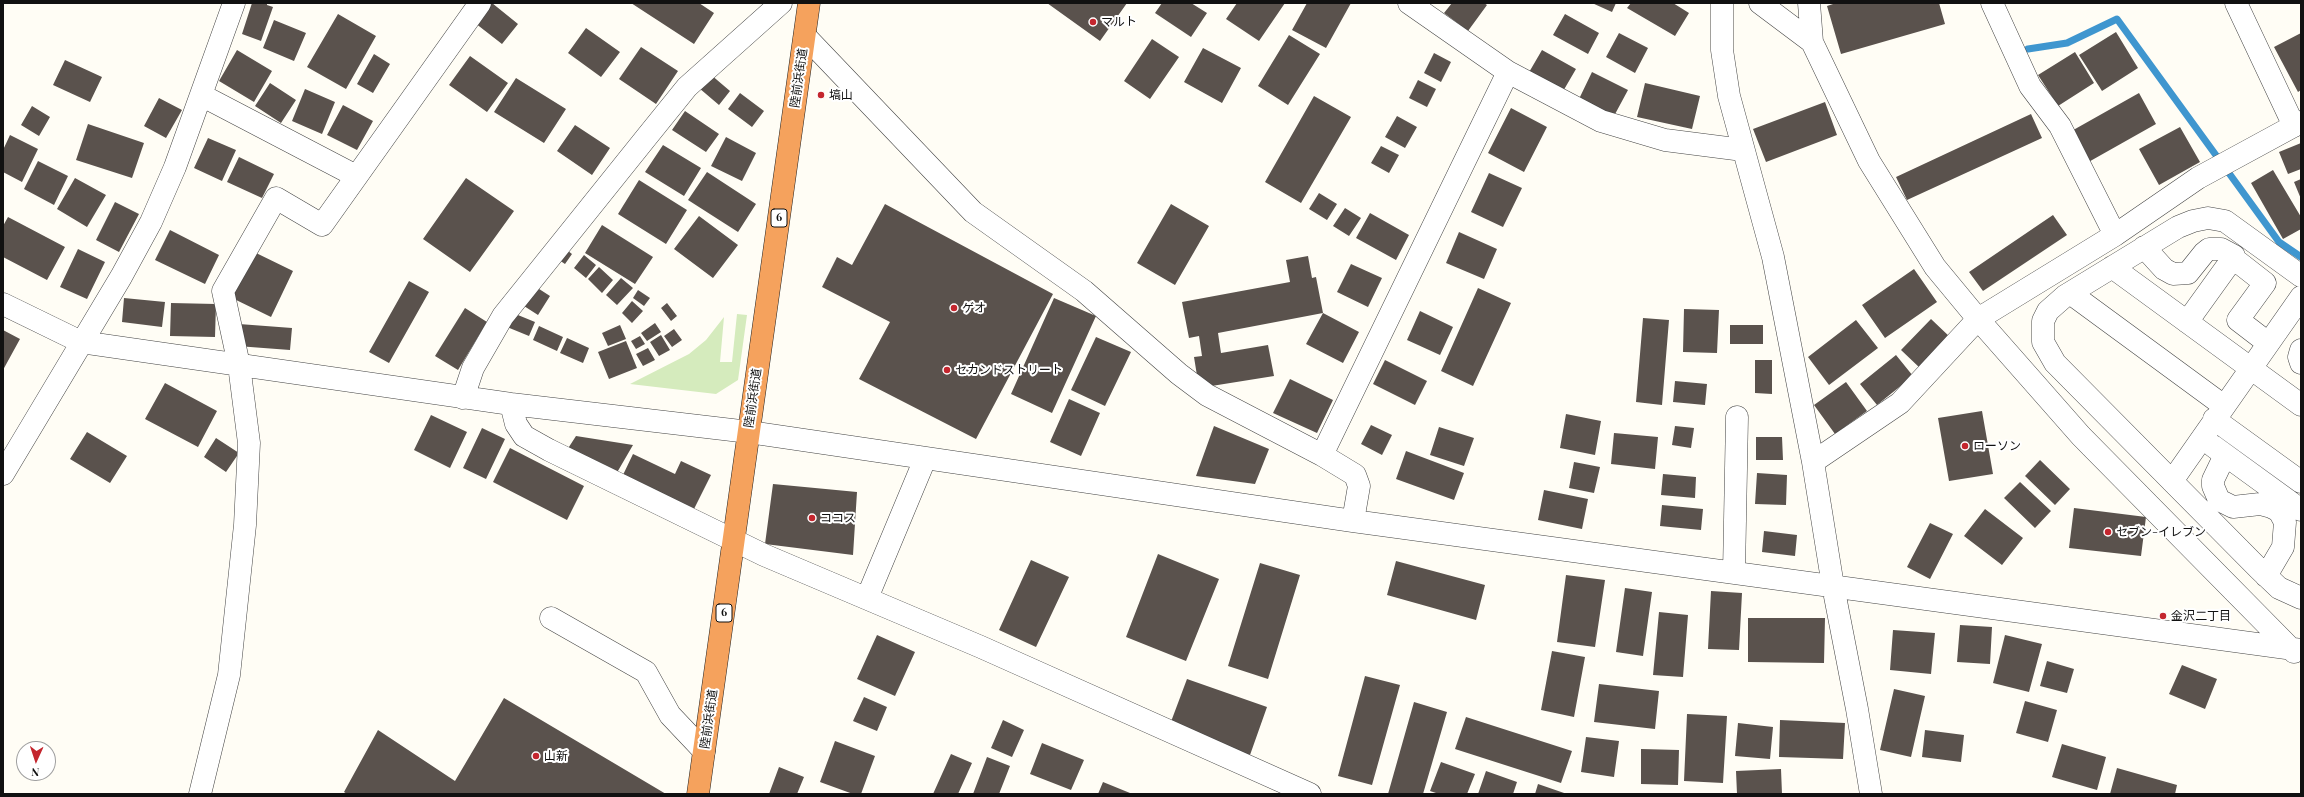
<!DOCTYPE html>
<meta charset="utf-8">
<style>
body{margin:0}
#map{position:relative;width:2304px;height:797px;overflow:hidden;background:#fffdf5;font-family:"Playfair Display",serif}
canvas{display:block}
.frame{position:absolute;inset:0;border:4px solid #111;pointer-events:none}
.north{position:absolute;left:16px;top:741px;width:40px;height:40px;box-sizing:border-box;background:#fff;border:1px solid #a0a0a0;border-radius:50%;rotate:183deg;font-size:11px;font-weight:700;line-height:16px;text-align:center;color:#111}
.north::after{content:'';display:block;margin:auto;width:14px;height:18px;background:#c4262e;clip-path:polygon(50% 0,100% 100%,50% 72%,0 100%)}
</style>
<div id="map">
<canvas width="2304" height="797"></canvas>
<div class="frame"></div>
<div class="north">N</div>
</div>
<script>
const ctx = document.querySelector('canvas').getContext('2d');
ctx.lineJoin = 'round';
function fill(path, color) {
  ctx.fillStyle = color;
  ctx.fill(path, 'evenodd');
}
function poly(rows) {
  const path = new Path2D();
  for (const r of rows) {
    path.moveTo(r[0], r[1]);
    for (let i = 2; i < r.length; i += 2) path.lineTo(r[i], r[i + 1]);
  }
  return path;
}
function stroke(path, color, width, dash) {
  ctx.strokeStyle = color;
  ctx.lineWidth = width;
  ctx.lineCap = dash ? 'butt' : 'round';
  ctx.setLineDash(dash || []);
  ctx.stroke(path);
}
function drawText(font, color, halo, rows, align = 'center') {
  ctx.font = font + ' "Playfair Display","Noto Sans JP",serif';
  ctx.lineWidth = 4;
  ctx.setLineDash([]);
  ctx.textBaseline = 'middle';
  ctx.strokeStyle = halo;
  ctx.fillStyle = color;
  for (const [text, x, y, turn = 0] of rows) {
    ctx.save();
    ctx.translate(x, y);
    ctx.rotate((+turn || 0) * Math.PI / 180);
    ctx.textAlign = isNaN(turn) ? turn : align;
    if (halo) ctx.strokeText(text, 0, 0);
    ctx.fillText(text, 0, 0);
    ctx.restore();
  }
}
const green = poly([
 [737,314,747,315,738,380,716,394,630,384,689,354,706,340,724,317,720,362,732,362]
]);
const stream = poly([
 [2028,49,2067,43,2117,19,2279,242,2301,257]
]);
const building = poly([
 [252,3,267,3,267,5,273,7,261,41,242,34],
 [492,3,518,24,502,44,475,23],
 [631,3,699,3,714,13,694,44],
 [1047,3,1127,3,1100,41],
 [1162,3,1191,3,1207,13,1191,37,1155,13],
 [1237,3,1285,3,1259,41,1226,19],
 [1307,3,1351,3,1326,48,1292,30],
 [1452,3,1484,3,1487,5,1468,31,1444,13],
 [1592,3,1616,3,1612,12],
 [1631,3,1673,3,1689,13,1675,36,1627,8],
 [1836,3,1939,3,1945,24,1841,54,1827,6],
 [338,14,376,36,346,89,307,67],
 [1565,14,1599,33,1588,54,1553,35],
 [274,20,306,33,294,61,263,48],
 [586,28,620,52,601,77,568,53],
 [2116,32,2138,68,2102,91,2079,55],
 [1619,33,1648,48,1635,73,1606,57],
 [2301,33,2301,90,2298,92,2274,47],
 [1289,35,1320,54,1288,105,1258,86],
 [1152,39,1179,57,1150,99,1124,81],
 [641,47,678,71,656,104,619,79],
 [1203,48,1241,68,1222,103,1184,82],
 [237,50,272,71,254,102,219,81],
 [1542,50,1576,69,1562,93,1528,74],
 [2075,52,2094,83,2058,106,2038,75],
 [1434,53,1451,62,1441,82,1424,73],
 [374,54,390,64,373,93,357,84],
 [470,56,508,83,487,112,449,85],
 [65,60,102,77,90,102,53,85],
 [1592,72,1628,90,1614,116,1579,99],
 [710,74,730,91,719,105,699,88],
 [516,78,566,109,544,143,494,112],
 [1418,80,1436,89,1427,107,1409,98],
 [270,83,296,100,281,123,255,106],
 [1645,83,1700,96,1692,129,1637,117],
 [305,89,335,102,322,134,292,121],
 [740,93,764,111,752,127,728,109],
 [2139,93,2156,124,2085,164,2068,133],
 [1314,96,1351,117,1301,203,1265,182],
 [159,98,182,110,166,138,144,126],
 [1825,102,1837,135,1766,162,1753,129],
 [343,105,373,121,357,150,327,135],
 [32,106,50,117,39,136,21,125],
 [1511,108,1547,127,1524,172,1488,153],
 [685,111,719,134,706,152,672,130],
 [2031,114,2042,138,1907,200,1896,177],
 [1397,116,1417,127,1405,148,1385,137],
 [88,124,144,143,132,178,76,160],
 [575,125,610,148,592,175,557,151],
 [2180,127,2200,162,2159,185,2139,149],
 [10,135,38,149,22,182,3,172,3,150],
 [726,137,756,153,742,181,711,166],
 [208,138,236,150,222,181,194,168],
 [2301,143,2301,169,2288,174,2279,152],
 [663,145,701,168,684,196,645,172],
 [1381,146,1399,155,1389,173,1371,163],
 [239,157,274,174,262,198,227,182],
 [38,161,68,176,54,205,24,189],
 [2273,170,2301,217,2301,229,2283,239,2251,183],
 [707,172,756,204,738,232,688,200],
 [1489,173,1522,188,1503,227,1471,212],
 [75,178,106,195,87,227,57,209],
 [466,178,514,211,470,272,423,239],
 [2301,179,2301,199,2294,182],
 [639,180,687,210,666,244,618,214],
 [1319,193,1337,204,1327,220,1309,209],
 [115,202,139,214,119,252,96,240],
 [885,204,1053,294,976,439,859,379,890,322,822,287,837,257,852,265],
 [1171,204,1209,226,1175,285,1137,263],
 [1345,208,1361,218,1349,236,1333,226],
 [1370,213,1409,235,1396,260,1356,238],
 [2053,215,2067,235,1983,291,1969,272],
 [699,216,738,245,713,278,674,249],
 [8,217,65,247,47,280,3,257,3,226],
 [602,225,653,257,635,284,585,253],
 [170,230,219,255,205,284,155,260],
 [1459,232,1497,249,1484,279,1446,263],
 [563,247,572,254,565,264,556,258],
 [78,249,105,262,87,299,60,287],
 [252,251,293,271,271,317,230,297],
 [584,255,596,265,586,278,574,268],
 [1308,256,1312,278,1316,277,1323,313,1218,333,1221,353,1268,345,1274,376,1199,388,1194,357,1202,356,1199,336,1189,338,1182,302,1290,282,1286,260],
 [1351,264,1382,278,1368,307,1337,292],
 [599,267,613,280,602,293,588,279],
 [1914,269,1937,302,1885,338,1862,305],
 [621,278,633,288,617,305,606,295],
 [409,281,429,292,389,363,369,352],
 [536,287,550,296,538,315,524,306],
 [1478,288,1511,303,1473,386,1441,371],
 [638,290,650,298,644,306,633,298],
 [124,298,165,302,162,327,122,322],
 [1054,298,1096,316,1052,413,1011,394],
 [632,301,643,311,632,323,622,313],
 [171,303,216,304,215,337,170,336],
 [667,303,677,316,671,321,661,308],
 [465,308,487,322,458,370,435,356],
 [1684,309,1719,310,1717,353,1683,352],
 [1420,311,1453,327,1440,355,1407,340],
 [513,313,535,322,529,336,507,327],
 [1323,313,1359,332,1343,363,1306,344],
 [1643,318,1669,320,1662,405,1636,402],
 [1931,319,1951,338,1921,369,1901,350],
 [1856,320,1878,348,1829,385,1808,357],
 [655,323,661,332,647,341,641,333],
 [239,324,292,328,290,350,237,346],
 [620,325,626,339,608,346,602,333],
 [1730,325,1763,325,1763,344,1730,344],
 [539,326,563,337,557,351,533,340],
 [674,329,682,340,672,347,664,336],
 [3,330,20,339,3,370],
 [661,335,670,350,659,356,650,342],
 [640,336,645,344,636,349,631,341],
 [1096,337,1131,352,1105,406,1071,390],
 [567,338,589,348,583,363,560,353],
 [626,341,637,368,609,379,598,352],
 [648,348,655,360,643,366,636,354],
 [1896,355,1913,376,1877,405,1860,384],
 [1385,360,1427,381,1415,405,1373,384],
 [1755,360,1772,360,1772,394,1755,393],
 [1290,379,1333,400,1317,433,1273,413],
 [1675,381,1707,384,1705,405,1673,402],
 [1846,382,1867,411,1835,434,1814,405],
 [165,383,217,411,198,447,145,419],
 [1069,399,1100,413,1081,456,1050,442],
 [1982,411,1993,474,1949,481,1938,418],
 [1566,414,1601,421,1595,455,1560,448],
 [431,415,467,432,450,468,414,450],
 [1371,425,1392,435,1382,455,1361,444],
 [1214,426,1269,449,1255,484,1196,476],
 [1675,426,1694,428,1691,448,1672,445],
 [1439,427,1474,438,1464,466,1430,455],
 [482,428,505,439,486,479,463,468],
 [87,432,127,456,110,483,70,459],
 [1614,433,1658,437,1655,469,1611,464],
 [576,436,633,445,615,476,567,450],
 [1756,437,1782,437,1783,460,1756,460],
 [216,438,239,453,226,472,204,457],
 [510,448,584,486,567,520,493,482],
 [1406,451,1464,473,1454,500,1396,479],
 [633,454,675,474,681,461,711,475,693,511,622,477],
 [2040,460,2070,489,2055,505,2025,476],
 [1574,462,1600,467,1594,493,1569,488],
 [1757,473,1787,475,1786,505,1755,504],
 [1663,474,1696,477,1695,498,1661,495],
 [2020,482,2051,511,2035,528,2004,498],
 [773,484,857,492,853,555,765,544],
 [1544,490,1588,499,1582,529,1538,520],
 [1662,505,1703,509,1701,530,1660,526],
 [2074,508,2146,517,2141,556,2069,548],
 [1985,509,2023,538,2002,565,1964,536],
 [1930,523,1953,534,1930,579,1907,567],
 [1764,531,1797,535,1795,556,1762,552],
 [1158,554,1219,579,1186,661,1126,637],
 [1031,560,1069,577,1036,647,999,630],
 [1396,561,1485,585,1476,620,1387,595],
 [1260,563,1300,575,1268,679,1228,666],
 [1566,575,1605,580,1595,647,1557,642],
 [1625,588,1652,592,1643,656,1616,652],
 [1711,591,1742,593,1739,650,1708,649],
 [1659,612,1688,615,1683,677,1653,675],
 [1748,618,1825,618,1824,663,1748,662],
 [1960,625,1992,627,1990,664,1957,662],
 [1893,630,1935,633,1931,674,1890,670],
 [877,635,915,652,895,696,857,679],
 [2005,635,2042,644,2029,692,1993,683],
 [1552,651,1585,657,1574,717,1541,710],
 [2047,661,2074,669,2067,693,2040,686],
 [2182,665,2217,679,2205,709,2169,694],
 [1365,676,1400,685,1372,785,1338,776],
 [1187,679,1267,707,1250,755,1169,727],
 [1599,684,1659,691,1655,729,1594,722],
 [1894,689,1925,696,1911,757,1880,750],
 [864,697,887,707,877,731,853,721],
 [504,698,666,794,347,794,344,792,378,730,455,781],
 [2025,701,2057,710,2048,742,2016,733],
 [1414,702,1447,712,1423,794,1388,794],
 [1687,714,1727,716,1723,783,1684,781],
 [1466,717,1572,751,1561,783,1455,749],
 [1003,720,1024,730,1012,757,991,748],
 [1780,720,1845,723,1843,759,1779,757],
 [1738,723,1773,727,1770,759,1735,756],
 [1925,730,1964,735,1961,762,1922,757],
 [1586,737,1619,741,1614,777,1581,772],
 [835,741,875,756,861,794,853,794,820,782],
 [1042,743,1084,760,1071,790,1030,774],
 [2062,744,2106,757,2097,790,2052,777],
 [1641,749,1679,750,1678,785,1641,784],
 [951,754,972,763,958,794,933,794],
 [987,757,1010,766,999,794,973,794],
 [1441,762,1475,774,1467,794,1439,794,1430,791],
 [779,767,804,777,797,794,769,794],
 [2117,768,2177,785,2175,794,2110,794],
 [1781,769,1782,794,1737,794,1736,771],
 [1486,771,1517,782,1513,794,1478,794],
 [1103,782,1130,793,1130,794,1098,794],
 [1538,784,1567,794,1535,794]
]);
const minor = poly([
 [1409,3,1508,72],
 [1722,3,1722,50,1729,96,1773,257,1813,462,1833,586,1857,709,1871,794],
 [1760,3,1812,42],
 [1809,3,1812,42,1869,161,1935,267,1978,319,2081,436,2294,652],
 [1992,3,2030,86,2060,126,2115,235],
 [2236,3,2294,126],
 [805,36,973,212,1084,291,1179,374,1207,395,1322,455,1355,475,1359,486,1353,521],
 [201,95,356,176],
 [2144,247,2164,269,2173,274,2188,273,2204,253,2209,249,2221,249,2234,256],
 [2112,267,2301,405],
 [2301,276,2225,221,2208,218,2193,221,2178,227,2065,296,2048,311,2043,321,2043,342,2055,363,2259,569,2279,588,2301,598],
 [2070,293,2224,406],
 [3,304,81,342,511,404,749,432,1353,521,2301,650],
 [2187,322,2233,258,2265,283,2238,320,2268,343],
 [2301,350,2299,357,2301,363],
 [463,398,473,368,503,316,645,139,687,87,781,3],
 [511,404,516,424,524,436,549,450,764,555,981,647,1310,794],
 [2214,419,2301,482],
 [2213,446,2301,510],
 [1322,455,1508,72,1601,121,1665,140,1743,150],
 [2225,455,2213,480,2213,486,2219,500,2233,507,2260,504,2271,507,2279,511,2285,522,2283,547,2266,576],
 [1813,462,1900,403,1978,319,2115,235,2198,178,2301,122],
 [3,474,121,277,151,222,175,167,234,3],
 [2172,481,2301,297],
 [1734,572,1737,417],
 [867,598,925,459],
 [551,618,646,672,670,715,704,751],
 [200,794,229,675,245,525,249,443,239,365,223,291,276,198,322,225,480,3]
]);
const highway = poly([
 [698,794,809,3]
]);
const markers = [
 [1093,22,4,"#c4262e"],
 [821,95,4,"#c4262e"],
 [954,308,4,"#c4262e"],
 [947,370,4,"#c4262e"],
 [1965,446,4,"#c4262e"],
 [812,518,4,"#c4262e"],
 [2108,532,4,"#c4262e"],
 [2163,616,4,"#c4262e"],
 [536,756,4,"#c4262e"]
];
const shields = [
 [779,218,16],
 [724,613,16]
];
const shieldNames = [
 ["6",779,218],
 ["6",724,613]
];
const poiNames = [
 ["マルト",1101,22],
 ["塙山",829,95],
 ["ゲオ",962,308],
 ["セカンドストリート",955,370],
 ["ローソン",1973,446],
 ["ココス",820,518],
 ["セブン-イレブン",2116,532],
 ["金沢二丁目",2171,616],
 ["山新",544,756]
];
const streetNames = [
 ["陸前浜街道",799,78,-82],
 ["陸前浜街道",753,398,-82],
 ["陸前浜街道",709,719,-82]
];
fill(green, '#d5ebbd');
stroke(stream, '#3f96cf', 7);
fill(building, '#5a524d');
stroke(minor, '#444', 23);
stroke(highway, '#222', 23);
stroke(minor, '#fff', 22);
stroke(highway, '#f5a25d', 22);
for (const [x, y, r, color] of markers) {
  const dot = new Path2D();
  dot.arc(x, y, r, 0, 2 * Math.PI);
  ctx.fillStyle = color;
  ctx.fill(dot);
  stroke(dot, '#fff', 1.5);
}
for (const [x, y, w] of shields) {
  const box = new Path2D();
  box.roundRect(x - w / 2, y - 9, w, 18, 3);
  ctx.fillStyle = '#fff';
  ctx.fill(box);
  stroke(box, '#111', 1);
}
drawText('bold 11px', '#111', null, shieldNames);
drawText('12px', '#111', '#fff', poiNames, 'left');
drawText('12px', '#111', '#fff', streetNames);
</script>
